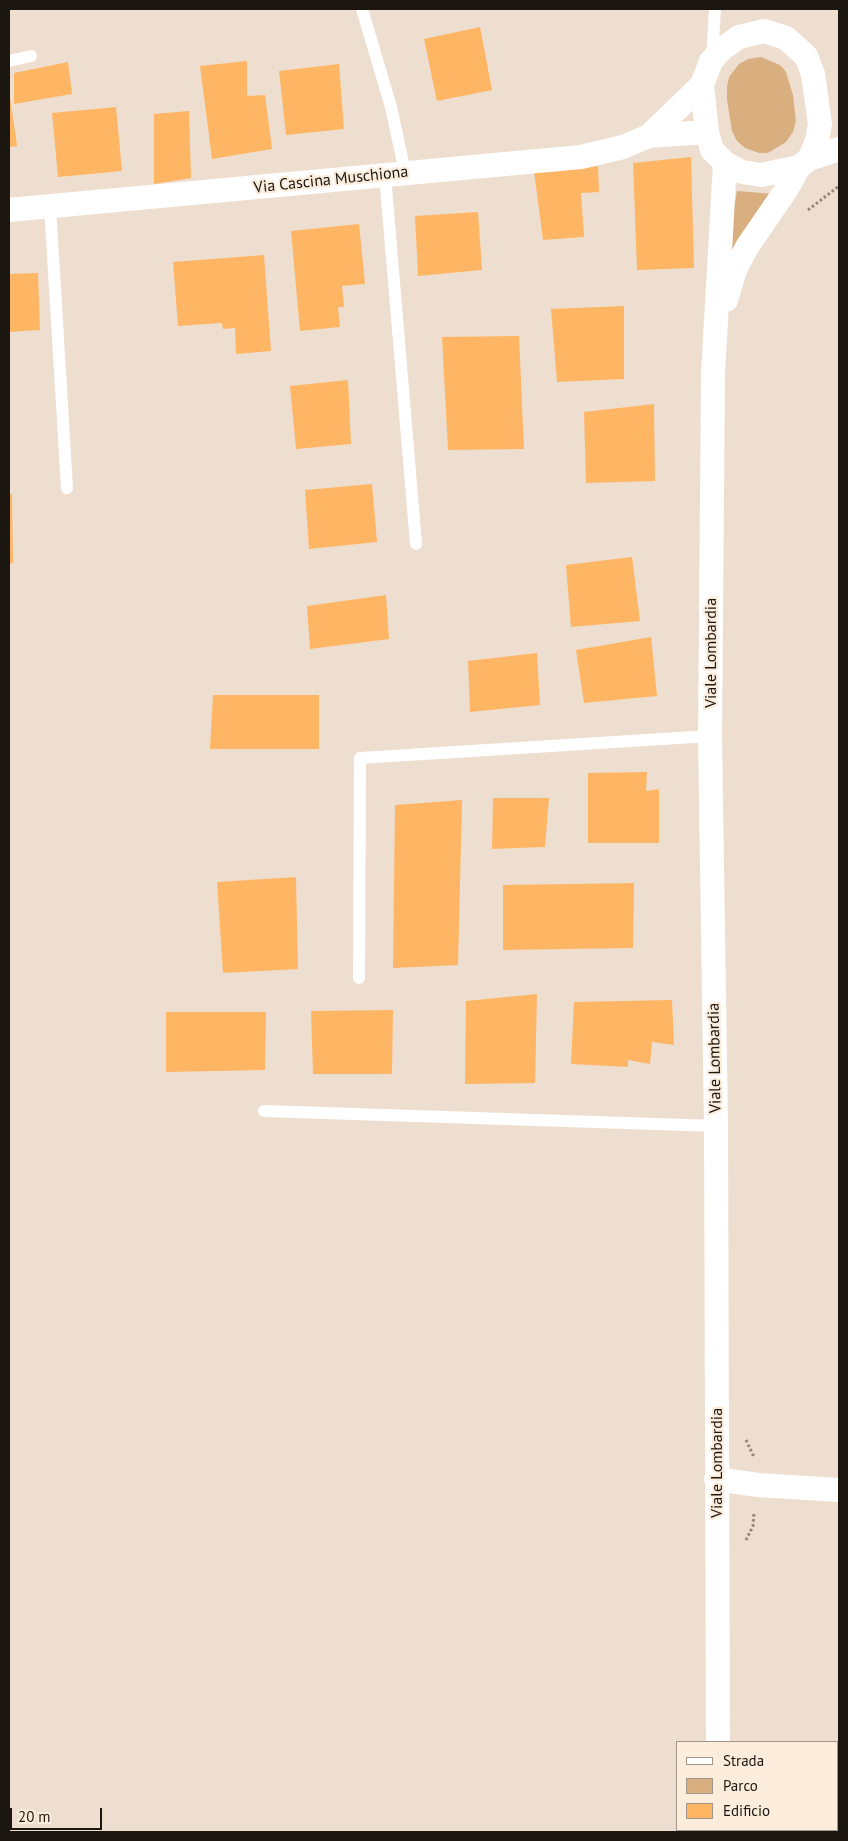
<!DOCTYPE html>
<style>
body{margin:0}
#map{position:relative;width:848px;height:1841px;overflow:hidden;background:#eedecf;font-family:"PT Sans",sans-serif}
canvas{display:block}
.frame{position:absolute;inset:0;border:10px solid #1b1610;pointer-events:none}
.legend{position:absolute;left:676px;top:1741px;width:162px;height:90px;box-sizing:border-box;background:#fbecdc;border:1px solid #a1968a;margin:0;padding:6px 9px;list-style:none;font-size:15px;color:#1b1610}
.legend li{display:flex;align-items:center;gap:10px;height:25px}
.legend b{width:25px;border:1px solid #a1968a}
.scale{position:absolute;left:10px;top:1808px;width:92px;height:22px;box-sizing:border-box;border:2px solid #1b1610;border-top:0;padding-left:6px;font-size:15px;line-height:18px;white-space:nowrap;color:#1b1610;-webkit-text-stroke:4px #fbecdc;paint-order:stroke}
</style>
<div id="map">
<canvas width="848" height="1841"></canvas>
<div class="frame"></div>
<ul class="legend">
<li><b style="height:6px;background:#fff"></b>Strada</li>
<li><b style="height:14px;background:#daaf80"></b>Parco</li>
<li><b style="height:14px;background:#feb665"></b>Edificio</li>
</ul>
<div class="scale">20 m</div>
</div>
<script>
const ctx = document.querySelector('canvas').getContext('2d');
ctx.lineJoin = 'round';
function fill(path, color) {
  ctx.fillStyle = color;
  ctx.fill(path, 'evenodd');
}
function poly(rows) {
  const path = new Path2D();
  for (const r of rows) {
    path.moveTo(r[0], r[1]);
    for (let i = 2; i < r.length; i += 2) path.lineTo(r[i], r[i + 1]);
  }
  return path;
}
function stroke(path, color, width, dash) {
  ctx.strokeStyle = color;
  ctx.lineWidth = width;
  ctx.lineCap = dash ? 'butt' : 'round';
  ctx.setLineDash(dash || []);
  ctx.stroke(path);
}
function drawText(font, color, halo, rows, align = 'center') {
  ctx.font = font + ' "PT Sans",sans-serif';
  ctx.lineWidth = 4.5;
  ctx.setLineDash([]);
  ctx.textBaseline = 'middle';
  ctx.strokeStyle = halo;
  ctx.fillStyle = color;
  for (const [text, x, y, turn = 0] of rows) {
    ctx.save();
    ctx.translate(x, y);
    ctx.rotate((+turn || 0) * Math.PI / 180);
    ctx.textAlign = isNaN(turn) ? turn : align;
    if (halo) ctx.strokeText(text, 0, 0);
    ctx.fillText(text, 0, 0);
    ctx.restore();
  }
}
const green = poly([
 [761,57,780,65,786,72,793,95,796,121,793,132,786,142,768,153,759,153,745,148,737,141,732,131,727,100,727,87,729,77,739,64,748,59],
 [737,191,774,194,733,259,727,246]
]);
const building = poly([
 [480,27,492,90,437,101,424,39],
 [247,61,247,96,265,95,272,149,212,159,200,66],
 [68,62,72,94,14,104,14,73],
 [339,64,344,129,286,135,279,71],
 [9,90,17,146,9,147],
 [116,107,122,171,58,177,52,113],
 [189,111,191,178,154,184,154,114],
 [691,157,694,268,637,270,633,163],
 [598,166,599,192,581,193,584,237,543,240,534,171],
 [478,212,482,270,418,276,415,216],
 [359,224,365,284,342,286,344,307,338,307,340,327,300,331,291,231],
 [264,255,271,351,236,354,235,328,223,329,222,323,178,326,173,262],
 [38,273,40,330,9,332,9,274],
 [624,306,624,379,557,382,551,309],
 [519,336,524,449,448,450,442,337],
 [348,380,351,444,296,449,290,386],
 [654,404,655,481,586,483,584,412],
 [372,484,377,542,309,549,305,490],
 [9,494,12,494,13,563,9,564],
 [632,557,640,621,571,627,566,565],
 [386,595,389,639,310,649,307,606],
 [651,637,657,696,584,703,576,650],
 [537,653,540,705,470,712,468,661],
 [213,695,319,695,319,749,210,749],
 [647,772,646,791,659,789,659,843,588,843,588,773],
 [493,798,549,798,545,847,492,849],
 [462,800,458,965,393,968,395,805],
 [296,877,298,969,223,973,217,882],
 [634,883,633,948,503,950,503,885],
 [537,994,535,1083,465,1084,466,1001],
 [672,1000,674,1045,652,1042,650,1064,628,1060,628,1067,571,1064,574,1002],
 [393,1010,392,1074,313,1074,311,1011],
 [166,1012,266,1012,265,1070,166,1072]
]);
const path = poly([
 [808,210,839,186],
 [746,1440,754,1457],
 [746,1540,753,1526,754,1513]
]);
const service = poly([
 [362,9,391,107,405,172],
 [712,59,715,9],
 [9,61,31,56],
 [385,175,416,544],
 [50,206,67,488],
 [359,978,360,758,710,736],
 [264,1111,716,1126]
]);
const minor = poly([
 [649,136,707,132],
 [809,159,839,149],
 [9,210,581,157,623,147,649,136,702,85,711,61,722,49,739,37,764,31,786,38,806,56,813,74,820,124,817,141,809,159,799,167,761,175,742,172,725,163,712,150,707,132,702,85],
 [726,300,735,270,747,247,786,190,799,167],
 [716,1479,758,1485,839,1490],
 [718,1742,716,1126,710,736,713,373,725,163],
 [718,1830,718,1832]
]);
const streetNames = [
 ["Via Cascina Muschiona",331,180,-6],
 ["Viale Lombardia",711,653,-90],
 ["Viale Lombardia",715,1058,-91],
 ["Viale Lombardia",717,1463,-90]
];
fill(green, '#daaf80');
fill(building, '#feb665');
stroke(path, '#91867b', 3, [2.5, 2.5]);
stroke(service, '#fff', 12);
stroke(minor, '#fff', 24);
drawText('16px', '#1b1610', '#fbecdc', streetNames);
</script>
